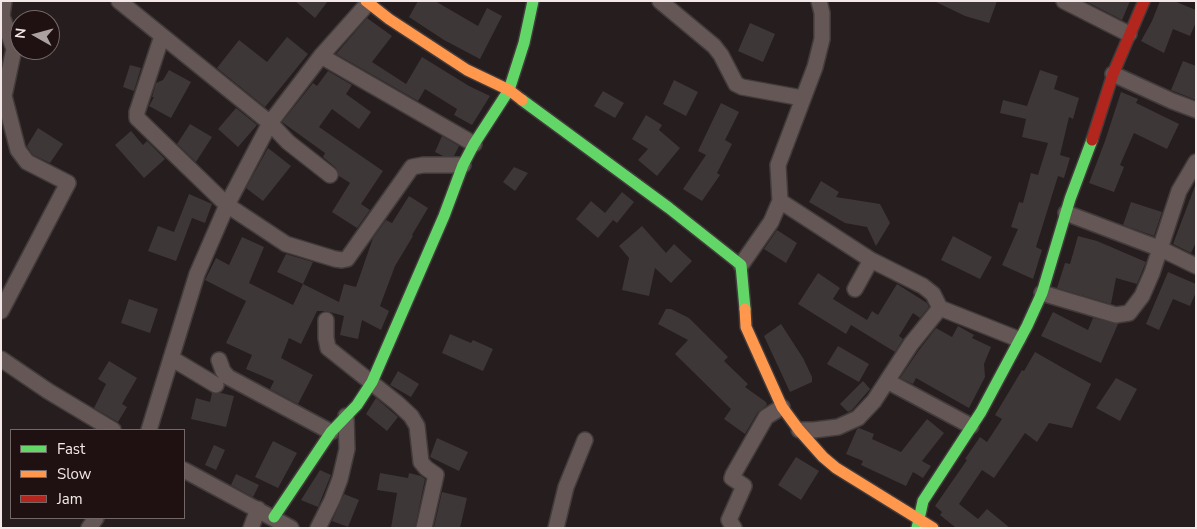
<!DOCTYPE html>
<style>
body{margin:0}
#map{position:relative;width:1197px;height:529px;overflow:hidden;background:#261e1e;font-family:"Nunito Sans",sans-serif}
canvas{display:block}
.frame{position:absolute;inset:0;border:2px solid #f3e8e7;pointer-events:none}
.legend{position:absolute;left:10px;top:429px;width:175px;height:90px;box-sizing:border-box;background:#1f1111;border:1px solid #746767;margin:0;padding:6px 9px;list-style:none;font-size:15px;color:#f3e8e7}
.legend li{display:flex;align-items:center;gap:10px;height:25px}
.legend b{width:25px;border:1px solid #746767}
.north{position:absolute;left:10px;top:10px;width:50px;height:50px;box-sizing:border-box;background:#1f1111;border:1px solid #746767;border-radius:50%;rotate:277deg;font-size:14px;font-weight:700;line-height:20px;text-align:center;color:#f3e8e7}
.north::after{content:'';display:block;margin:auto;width:18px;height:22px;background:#aba1a1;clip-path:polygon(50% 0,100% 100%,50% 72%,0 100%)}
</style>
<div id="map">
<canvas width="1197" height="529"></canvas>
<div class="frame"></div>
<ul class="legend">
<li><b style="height:6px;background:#63d668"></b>Fast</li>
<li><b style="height:6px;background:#ff974d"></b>Slow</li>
<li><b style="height:6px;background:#b3261e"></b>Jam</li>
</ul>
<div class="north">N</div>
</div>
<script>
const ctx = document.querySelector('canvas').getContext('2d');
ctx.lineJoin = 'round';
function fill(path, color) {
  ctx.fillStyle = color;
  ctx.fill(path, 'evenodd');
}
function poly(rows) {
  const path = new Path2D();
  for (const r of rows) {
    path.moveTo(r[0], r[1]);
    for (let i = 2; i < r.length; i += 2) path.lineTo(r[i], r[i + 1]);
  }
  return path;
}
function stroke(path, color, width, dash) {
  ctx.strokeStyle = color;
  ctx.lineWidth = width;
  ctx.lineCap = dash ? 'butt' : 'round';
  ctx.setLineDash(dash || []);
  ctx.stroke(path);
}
const building = poly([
 [295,1,328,1,315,18],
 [418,1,435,1,478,26,487,8,502,16,480,59,444,40,409,17],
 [934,1,997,1,989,23,965,16],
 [1085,1,1130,1,1122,20],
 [1160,1,1174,1,1196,10,1196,22,1190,36,1173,29,1164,53,1141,41,1152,21],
 [367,18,392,36,372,62,406,84,422,57,469,86,490,96,472,125,454,115,457,109,425,89,418,101,336,54],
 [750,23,775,34,763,62,738,51],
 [287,37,308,54,265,107,217,68,239,40,267,62],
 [1183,61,1196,66,1196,100,1171,90],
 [130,65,141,68,134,91,123,87],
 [169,70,191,82,171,118,149,106,154,97,152,97,156,83,163,80],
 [1040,70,1058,76,1054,89,1079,98,1073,119,1069,117,1060,155,1070,158,1064,178,1058,176,1036,247,1042,250,1033,279,1002,265,1018,229,1011,227,1019,202,1023,203,1031,173,1038,175,1048,143,1022,137,1026,119,1000,113,1003,100,1027,106],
 [328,71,352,85,346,94,371,112,359,129,332,109,319,127,383,171,361,204,370,210,357,228,332,212,350,183,339,176,336,168,323,157,325,153,282,122,313,83,317,86],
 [674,80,698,92,686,116,663,104],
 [603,91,624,103,615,118,594,106],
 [1121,92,1138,99,1136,103,1179,124,1167,149,1134,133,1120,165,1124,167,1114,192,1089,183,1105,141],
 [721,103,739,112,725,140,732,144,717,173,720,175,702,201,683,189,706,155,698,151],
 [236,108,257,125,238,147,218,129],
 [646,115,662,125,659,130,680,148,657,176,638,160,648,149,632,139],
 [190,124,212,137,196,162,177,144],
 [38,128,63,144,50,163,33,155,27,146],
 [131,131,143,145,147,141,165,159,144,178,115,145],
 [442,136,459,146,454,156,443,156,435,152],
 [268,148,291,166,263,201,246,188],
 [514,167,528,173,515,191,503,182],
 [821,181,839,192,836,197,880,204,890,223,876,246,867,227,845,223,809,202],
 [1195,186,1196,242,1191,253,1173,244],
 [622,192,634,202,617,223,613,220,598,238,576,219,591,201,605,213],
 [189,194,212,204,205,223,192,218,176,261,148,251,158,226,174,232],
 [409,196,428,208,412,235,413,236,395,266,380,306,389,311,381,330,362,320,358,339,340,335,344,316,326,311,317,311,301,344,289,338,281,358,313,375,298,404,270,389,274,381,246,369,252,355,226,343,246,301,205,280,216,258,229,265,242,237,264,247,249,283,293,305,303,284,339,302,344,284,356,287,373,238,386,220,392,223],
 [1131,202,1162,212,1154,236,1123,225],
 [642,226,666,253,674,244,692,261,671,283,655,268,649,296,622,290,629,258,619,246],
 [777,230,797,243,786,263,764,249],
 [953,236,992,257,980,279,941,260],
 [1078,236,1097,241,1146,262,1137,284,1116,278,1111,304,1057,288,1065,263,1070,264],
 [286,254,313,262,303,284,277,272],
 [1168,272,1196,284,1196,292,1190,306,1173,299,1159,330,1146,324],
 [818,273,840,288,833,299,867,320,872,311,878,315,897,284,927,303,929,307,920,318,913,313,899,336,903,339,895,352,851,325,846,334,798,304],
 [129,299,158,309,150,333,121,323],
 [666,309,671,309,689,318,728,357,724,361,748,384,745,387,766,402,767,405,758,412,745,434,724,419,731,409,675,354,688,340,658,324],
 [1053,312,1088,330,1093,318,1118,324,1101,363,1041,336],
 [781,324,803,358,812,377,812,382,790,392,764,336],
 [958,326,974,335,972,338,991,347,984,364,985,377,969,408,916,378,913,384,900,378,919,350,936,328,952,337],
 [450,334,471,343,473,340,493,349,483,371,442,353],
 [838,346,869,364,859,382,827,364],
 [1035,352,1091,384,1072,428,1049,423,1037,442,1025,433,994,478,982,470,959,504,978,519,987,509,1010,528,956,528,940,515,942,512,935,506,967,460,965,459,980,437,987,442,1002,419,995,415,1022,370,1024,371],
 [109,361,137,378,122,404,127,407,118,422,94,408,106,384,98,379],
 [398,371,419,384,411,397,390,385],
 [1116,378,1137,389,1120,421,1096,408],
 [863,381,870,389,852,410,848,412,840,404],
 [212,393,221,393,234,396,226,427,191,419,196,398,210,402],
 [376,398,398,417,387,431,366,414],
 [927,419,944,433,922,461,931,466,923,478,913,472,906,486,861,465,863,461,846,454,857,429,859,428,874,434,872,439,901,452],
 [437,438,468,452,459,471,430,457],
 [273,441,297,453,278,488,255,477],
 [214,445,225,450,216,470,205,465],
 [796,457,819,471,801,500,778,485],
 [320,470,331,475,318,507,301,500],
 [380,473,408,478,409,473,421,476,425,479,415,528,391,528,397,493,377,490],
 [236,474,259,485,253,497,231,485],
 [442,492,467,498,460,528,434,527],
 [344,494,359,500,348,527,332,521]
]);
const street = poly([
 [119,1,270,123,288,142,330,175],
 [660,1,714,46,721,55,736,84,742,87,802,98],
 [819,1,822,13,822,39,815,67,778,165,780,201,871,260,923,286,933,294,940,308,1018,339],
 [1064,1,1129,34],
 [162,36,137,112,137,118,227,205,286,244,335,259,342,260,347,259,412,167,423,165,463,165],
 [321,56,474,144],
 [1113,74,1172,101,1196,110],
 [1066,213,1161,249,1196,266],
 [741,265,771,222,780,201],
 [855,289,871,260],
 [1042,293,1116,315,1129,313,1142,296,1152,273,1179,191,1196,162],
 [1,311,68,183,27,162,18,150,4,96,14,49,2,16,4,1],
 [326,320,326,338,328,348,397,403,411,416,417,426,421,462,426,468,436,475,424,528],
 [171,358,216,385],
 [1,359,48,391,113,430],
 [219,360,223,371,228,377,331,432],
 [887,381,971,426],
 [149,430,197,274,227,205,270,123,321,56,370,1],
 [799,430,814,430,838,427,858,418,874,401,911,344,940,308],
 [184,470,291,528],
 [89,528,96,518],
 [251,528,258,509],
 [318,528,332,500,340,479,347,449,346,416],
 [556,528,566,487,585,440],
 [734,528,729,520,744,486,732,478,733,475,766,417,782,407]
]);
const fast = poly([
 [522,100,669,208,741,265,745,309],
 [274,517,331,432,357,405,372,382,444,216,463,165,474,144,509,90,524,43,533,1],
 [917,528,923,501,981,412,1027,326,1042,293,1070,199,1092,140]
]);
const slow = poly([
 [366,1,389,19,467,70,509,90,522,100],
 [745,309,746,327,782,407,799,430,823,457,836,468,933,528]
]);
const jam = poly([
 [1092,140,1113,74,1144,1]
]);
fill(building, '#3e3737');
stroke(street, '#423b3b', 18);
stroke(fast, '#423b3b', 14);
stroke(slow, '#423b3b', 14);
stroke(jam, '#423b3b', 14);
stroke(street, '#655756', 15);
stroke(fast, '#63d668', 11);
stroke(slow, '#ff974d', 11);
stroke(jam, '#b3261e', 11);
</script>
